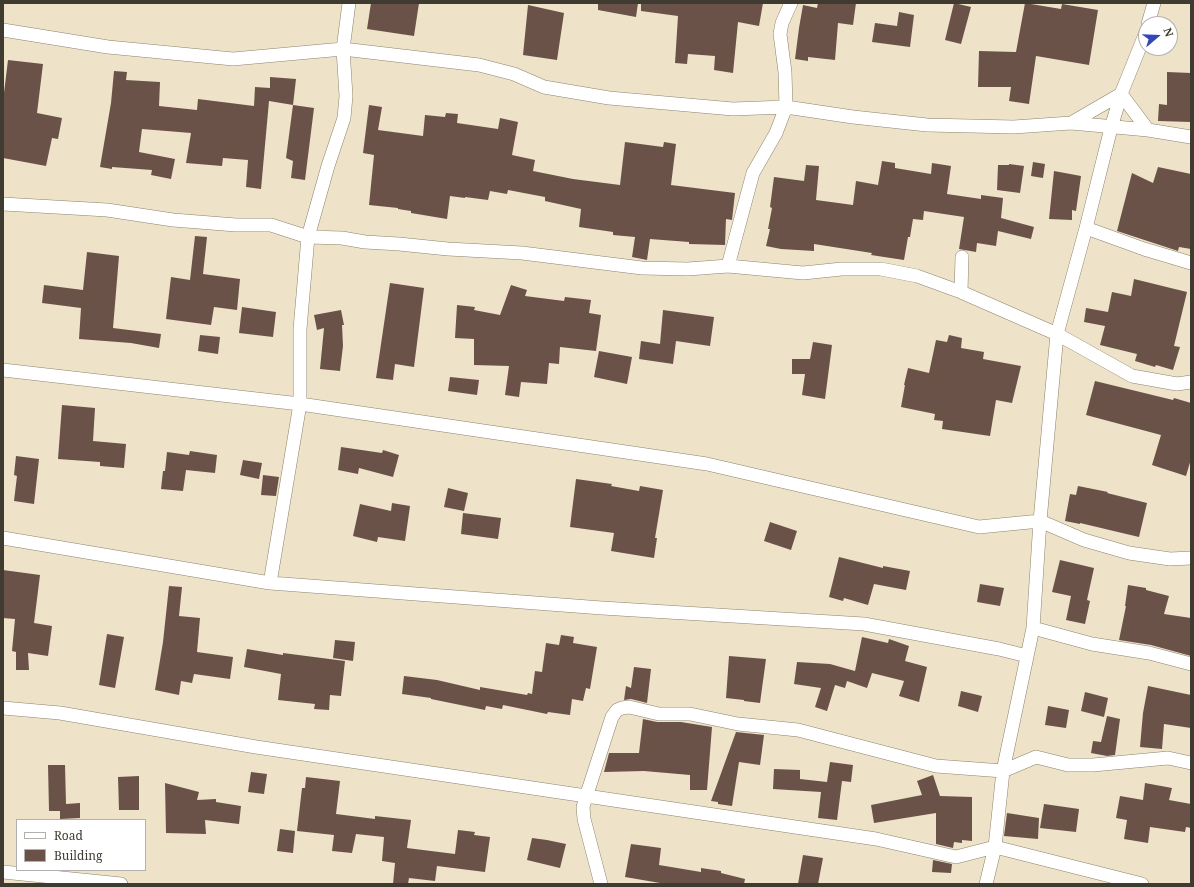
<!DOCTYPE html>
<style>
body{margin:0}
#map{position:relative;width:1194px;height:887px;overflow:hidden;background:#eee3c9;font-family:"Noto Serif",serif}
canvas{display:block}
.frame{position:absolute;inset:0;border:4px solid #403b31;pointer-events:none}
.legend{position:absolute;left:16px;top:819px;width:130px;height:52px;box-sizing:border-box;background:#fff;border:1px solid #b3b1ad;margin:0;padding:5px 7px;list-style:none;font-size:12px;color:#403b31}
.legend li{display:flex;align-items:center;gap:8px;height:20px}
.legend b{width:20px;border:1px solid #b3b1ad}
.north{position:absolute;left:1138px;top:16px;width:40px;height:40px;box-sizing:border-box;background:#fff;border:1px solid #b3b1ad;border-radius:50%;rotate:71deg;font-size:11px;font-weight:700;line-height:16px;text-align:center;color:#403b31}
.north::after{content:'';display:block;margin:auto;width:14px;height:18px;background:#3445b7;clip-path:polygon(50% 0,100% 100%,50% 72%,0 100%)}
</style>
<div id="map">
<canvas width="1194" height="887"></canvas>
<div class="frame"></div>
<ul class="legend">
<li><b style="height:5px;background:#fff"></b>Road</li>
<li><b style="height:11px;background:#6a5248"></b>Building</li>
</ul>
<div class="north">N</div>
</div>
<script>
const ctx = document.querySelector('canvas').getContext('2d');
ctx.lineJoin = 'round';
function fill(path, color) {
  ctx.fillStyle = color;
  ctx.fill(path, 'evenodd');
}
function poly(rows) {
  const path = new Path2D();
  for (const r of rows) {
    path.moveTo(r[0], r[1]);
    for (let i = 2; i < r.length; i += 2) path.lineTo(r[i], r[i + 1]);
  }
  return path;
}
function stroke(path, color, width, dash) {
  ctx.strokeStyle = color;
  ctx.lineWidth = width;
  ctx.lineCap = dash ? 'butt' : 'round';
  ctx.setLineDash(dash || []);
  ctx.stroke(path);
}
const building = poly([
 [371,3,419,3,414,36,367,29],
 [598,3,638,3,636,17,598,10],
 [641,3,763,3,759,26,738,22,733,73,714,70,715,56,688,54,687,64,675,63,678,16,641,11],
 [818,3,856,3,853,25,838,23,835,60,808,57,808,61,795,59,799,28,803,5,817,8],
 [954,3,971,7,961,44,945,40],
 [1025,3,1061,9,1062,4,1098,10,1089,65,1036,56,1029,104,1009,101,1011,87,978,87,979,51,1016,52],
 [528,5,564,13,557,60,523,55],
 [899,12,914,15,910,47,872,42,875,23,897,26],
 [8,60,43,64,37,113,62,118,58,139,52,138,46,166,3,158,3,101],
 [114,71,127,72,126,80,160,82,159,106,197,110,198,99,254,106,255,87,270,88,270,77,296,79,293,105,269,101,261,189,246,187,248,160,223,158,222,166,186,163,191,133,142,129,139,152,175,159,171,179,151,175,152,170,112,167,112,169,100,167,111,103],
 [1167,72,1191,73,1191,122,1158,121,1159,104,1167,105],
 [293,105,314,108,305,180,291,178,293,161,286,158],
 [369,105,382,107,378,130,423,136,425,115,445,117,446,113,458,114,457,123,498,129,500,118,518,122,512,155,535,160,533,171,573,179,620,185,625,142,663,147,664,142,676,144,671,185,735,193,732,220,726,219,725,245,689,244,689,242,650,239,647,260,632,257,635,237,613,235,613,232,579,227,581,209,545,201,545,197,508,190,507,194,490,191,488,200,465,197,465,198,450,196,447,219,411,213,411,211,398,209,398,208,369,205,374,155,363,153],
 [882,161,895,163,895,168,931,174,932,163,951,166,947,194,981,199,981,195,1003,198,1001,218,1034,227,1031,239,998,231,996,246,977,243,976,252,959,249,964,217,924,211,923,220,913,219,910,237,908,237,904,260,871,255,872,253,814,244,814,251,781,249,766,246,770,229,768,229,772,208,770,207,774,177,804,181,806,165,819,166,816,200,853,205,856,181,878,185],
 [1033,162,1045,164,1043,178,1031,176],
 [1009,164,1024,166,1020,193,997,190,998,165,1009,165],
 [1158,167,1191,174,1191,249,1179,247,1178,251,1117,231,1132,173,1153,183],
 [1054,171,1081,176,1076,211,1072,210,1072,220,1049,219],
 [195,236,207,237,203,274,240,279,237,310,214,307,211,325,166,319,171,277,190,280],
 [87,252,119,256,113,328,161,334,159,348,131,343,79,339,81,308,42,303,44,285,83,290],
 [1134,279,1187,292,1174,346,1180,347,1173,370,1156,365,1155,367,1135,361,1137,354,1100,345,1105,326,1084,322,1086,308,1108,312,1112,292,1131,296],
 [390,283,424,288,414,367,395,364,393,380,376,378],
 [511,285,527,290,525,296,564,301,565,297,591,300,589,313,601,315,596,351,560,347,559,364,549,363,547,384,521,382,519,397,505,395,509,366,474,365,474,339,455,338,457,305,475,307,474,310,500,315],
 [242,307,276,312,273,337,239,333],
 [341,310,344,325,342,325,343,346,340,371,320,369,324,328,317,330,314,315],
 [663,310,714,317,710,346,676,341,673,364,639,359,641,341,660,344],
 [200,335,220,337,218,354,198,351],
 [949,335,962,338,961,348,984,352,983,359,1021,366,1012,403,996,400,990,436,942,429,943,421,934,420,935,414,901,407,905,385,904,385,908,368,929,373,936,340,947,342],
 [813,342,832,345,825,399,802,395,805,374,792,374,792,359,810,359],
 [599,351,632,357,627,384,594,377],
 [450,377,479,380,477,395,448,391],
 [1095,381,1173,400,1174,398,1191,403,1191,459,1186,476,1152,465,1161,435,1086,415],
 [62,405,95,408,93,441,126,444,124,468,100,466,100,462,58,459],
 [341,447,382,453,383,450,399,455,393,477,359,468,358,474,338,470],
 [190,451,217,455,215,473,186,470,183,491,161,489,163,471,165,471,167,452,189,455],
 [16,456,39,459,34,504,14,501,17,476,14,475],
 [243,460,262,463,259,479,240,475],
 [263,475,279,477,276,496,261,495],
 [576,479,612,484,611,486,639,491,640,486,663,490,655,538,657,538,654,558,611,551,614,533,570,527],
 [1078,486,1108,492,1107,493,1147,503,1139,537,1080,523,1080,524,1065,521,1070,494,1076,495],
 [448,488,468,493,464,511,444,507],
 [392,503,410,506,405,541,378,537,377,542,353,536,360,504,391,511],
 [463,513,501,518,498,539,461,534],
 [770,522,797,531,791,550,764,541],
 [839,557,883,568,883,566,910,571,906,590,874,584,868,605,844,598,843,601,829,597],
 [1060,560,1094,568,1087,600,1090,601,1085,624,1066,620,1071,596,1052,592],
 [3,570,40,575,34,623,52,626,48,656,28,653,29,670,16,670,16,652,12,651,15,619,3,618],
 [980,584,1004,588,1000,606,977,602],
 [1128,585,1146,588,1146,590,1169,596,1164,614,1191,618,1191,656,1151,645,1119,640,1126,606,1125,606],
 [169,586,182,587,179,616,200,618,197,652,233,657,230,679,194,674,192,683,181,681,179,695,155,690,163,642],
 [107,634,124,637,115,688,99,685],
 [561,635,574,637,573,643,597,647,590,689,586,688,583,701,572,699,570,715,548,712,547,714,503,705,502,709,486,706,485,710,431,699,431,698,402,694,404,676,437,680,480,690,480,687,527,695,528,693,532,694,535,671,542,672,546,643,559,645],
 [862,637,888,643,889,639,909,646,905,661,927,667,919,702,899,696,904,681,872,673,867,688,847,681,845,688,835,685,827,711,815,707,821,688,794,684,797,662,830,664,855,671],
 [335,640,355,642,353,661,333,658],
 [247,649,283,655,283,653,345,661,341,696,330,695,329,710,314,709,315,704,278,700,281,674,244,667],
 [729,656,766,659,760,703,744,701,744,700,726,698],
 [634,667,651,669,647,703,631,699,624,700,626,686,631,688],
 [1148,686,1191,695,1191,728,1164,724,1162,749,1140,747,1143,713],
 [961,691,982,696,978,712,958,706],
 [1085,692,1108,698,1104,717,1081,711],
 [1048,706,1069,710,1066,728,1045,725],
 [1107,716,1120,719,1115,755,1107,756,1091,753,1093,741,1101,742],
 [643,719,657,722,681,722,712,727,707,790,690,790,690,775,644,771,604,772,609,753,639,753],
 [736,732,764,735,760,765,739,762,732,806,718,804,718,802,711,801],
 [830,762,853,765,851,782,842,781,837,820,818,818,821,792,773,789,774,769,800,770,800,779,827,782],
 [48,765,65,765,66,804,80,803,80,818,60,819,60,811,49,811],
 [251,772,267,774,264,794,248,792],
 [933,775,940,796,972,797,972,841,962,840,962,843,954,842,953,848,936,844,936,813,874,823,871,805,922,795,917,781],
 [139,776,139,810,119,810,118,777],
 [306,777,340,781,336,814,375,819,375,816,411,820,407,848,455,854,458,830,475,832,474,835,490,837,485,872,437,866,435,881,409,878,408,884,393,884,395,863,382,861,384,837,356,834,352,853,332,851,334,835,297,831,302,788,305,788],
 [165,783,199,792,197,800,216,799,216,802,241,806,239,824,205,820,206,834,166,833],
 [1145,783,1172,788,1169,800,1191,804,1191,828,1186,827,1185,832,1150,827,1148,843,1124,839,1127,820,1116,818,1120,796,1143,800],
 [1044,804,1079,809,1076,832,1040,828],
 [1007,813,1039,818,1038,839,1004,836],
 [280,829,295,831,293,853,277,851],
 [532,838,547,840,566,844,560,868,527,860],
 [631,844,661,848,659,865,701,872,701,868,721,871,721,873,745,879,744,884,659,884,660,883,625,877],
 [803,855,823,858,818,884,798,884],
 [933,860,952,864,951,873,932,872]
]);
const street = poly([
 [1148,24,1154,3],
 [3,30,108,47,233,59,343,49,479,65,514,74,544,87,609,98,733,109,786,107,853,117,927,125,1014,127,1071,123,1148,130,1191,137],
 [1071,123,1121,94,1148,130],
 [3,204,107,210,173,220,236,225,271,225,308,237,342,238,365,242,399,244,448,249,522,253,642,268,688,269,728,266,803,273,842,269,881,269,917,276,961,292],
 [1086,228,1144,249,1191,263],
 [962,257,961,292,1057,334,1132,376,1177,384,1191,382],
 [728,266,753,173,776,133,786,107,785,72,780,34,782,23,791,3],
 [3,370,300,404,707,464,979,527,1040,521,1084,540,1129,553,1170,559,1191,558],
 [3,538,270,583,602,608,864,624,999,649,1027,656],
 [270,583,300,404,300,329,308,237,328,166,344,118,346,96,343,49,349,3],
 [1033,628,1092,644,1149,653,1191,664],
 [3,708,60,713,256,747,876,839,956,857,995,847,1142,884],
 [3,872,121,884],
 [601,884,584,819,583,807,586,797,612,717,617,710,622,708,629,707,659,714,690,714,738,724,798,730,936,766,1003,771,1036,757,1068,765,1093,765,1168,758,1191,763],
 [986,884,995,847,1003,771,1033,628,1040,521,1057,334,1086,228,1111,128,1121,94,1146,32]
]);
fill(building, '#6a5248');
stroke(street, '#8d836c', 14);
stroke(street, '#fff', 13);
</script>
